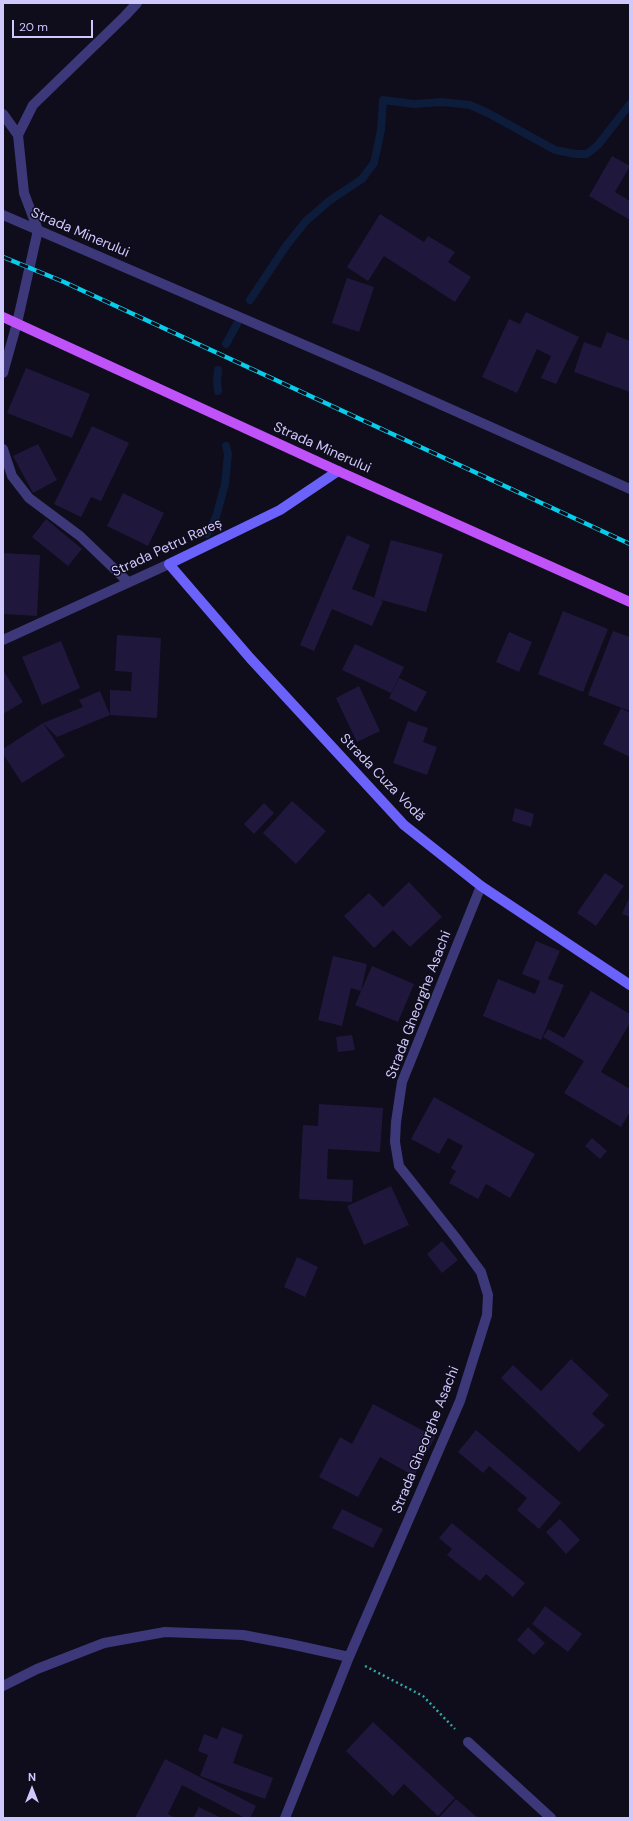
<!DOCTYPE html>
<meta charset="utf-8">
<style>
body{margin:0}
#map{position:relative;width:633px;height:1821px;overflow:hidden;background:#0f0c1b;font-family:"DM Sans",sans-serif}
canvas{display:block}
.frame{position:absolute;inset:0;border:4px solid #cfc8fd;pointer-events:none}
.north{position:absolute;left:12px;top:1769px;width:40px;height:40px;-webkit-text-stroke:3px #0f0c1b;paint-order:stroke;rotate:0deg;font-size:11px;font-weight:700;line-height:16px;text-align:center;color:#cfc8fd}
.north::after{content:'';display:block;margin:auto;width:14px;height:18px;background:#cfc8fd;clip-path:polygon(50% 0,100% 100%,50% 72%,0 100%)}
.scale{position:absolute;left:12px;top:20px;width:81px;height:18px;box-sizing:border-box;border:2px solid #cfc8fd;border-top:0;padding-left:5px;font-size:12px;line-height:14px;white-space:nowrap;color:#cfc8fd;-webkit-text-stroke:3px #0f0c1b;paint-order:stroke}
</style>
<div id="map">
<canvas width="633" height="1821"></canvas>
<div class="frame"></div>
<div class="north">N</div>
<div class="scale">20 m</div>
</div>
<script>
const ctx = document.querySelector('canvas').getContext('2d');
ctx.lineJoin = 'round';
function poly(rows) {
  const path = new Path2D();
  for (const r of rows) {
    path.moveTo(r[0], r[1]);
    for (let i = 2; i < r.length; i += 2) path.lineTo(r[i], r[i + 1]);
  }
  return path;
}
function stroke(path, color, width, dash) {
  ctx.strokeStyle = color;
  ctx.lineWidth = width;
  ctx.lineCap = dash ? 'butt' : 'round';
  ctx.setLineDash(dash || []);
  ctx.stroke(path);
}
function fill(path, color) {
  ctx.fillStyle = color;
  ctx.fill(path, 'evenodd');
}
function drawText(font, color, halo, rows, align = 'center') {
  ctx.font = font + ' "DM Sans",sans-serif';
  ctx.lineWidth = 3;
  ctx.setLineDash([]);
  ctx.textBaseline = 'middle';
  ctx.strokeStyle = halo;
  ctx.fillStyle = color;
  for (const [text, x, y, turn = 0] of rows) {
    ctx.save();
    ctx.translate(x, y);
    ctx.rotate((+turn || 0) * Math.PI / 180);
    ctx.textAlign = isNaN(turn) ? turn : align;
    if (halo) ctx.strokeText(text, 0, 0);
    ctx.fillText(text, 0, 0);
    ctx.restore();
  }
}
const stream = poly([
 [250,300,286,246,306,221,329,201,362,179,374,163,381,130,383,100,414,104,442,102,470,105,488,113,555,150,576,154,587,154,598,145,630,104],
 [226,344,237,324],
 [218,370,217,382,218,391],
 [207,534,216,517,225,484,228,454,226,446]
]);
const building = poly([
 [612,156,630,166,615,192,630,201,630,220,589,196],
 [380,214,424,242,428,236,455,252,448,262,471,277,455,302,384,256,368,281,347,267],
 [347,278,374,287,359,332,332,323],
 [526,312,579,337,556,384,541,378,551,356,537,349,517,393,482,377,509,319,520,324],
 [607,332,630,341,630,392,574,372,584,342,601,348],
 [26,368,90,394,72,438,7,413],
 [92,426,129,443,101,501,91,497,81,517,54,504],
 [38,444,57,480,33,493,13,456],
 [123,493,164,513,148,546,107,526],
 [46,519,82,549,68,566,32,537],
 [347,535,370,545,352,589,383,601,372,626,332,609,314,651,300,645],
 [391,540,443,554,426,612,374,598],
 [3,553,40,555,37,616,3,614],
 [563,611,608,629,583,692,538,674],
 [613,631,630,637,630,711,588,695],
 [509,632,532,642,519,672,496,662],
 [117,635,161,638,157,718,110,715,110,690,131,691,132,672,115,671],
 [61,641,80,688,42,705,22,657],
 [355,644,404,667,391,693,342,670],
 [3,670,23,702,3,714],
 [399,678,427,692,416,712,389,698],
 [359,686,380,731,357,742,336,698],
 [100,691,110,715,57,737,43,723,83,707,79,700],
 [621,708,630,713,630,757,603,744],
 [408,721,428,728,423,742,437,747,427,775,393,763],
 [43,723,65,756,22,783,3,754,3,749],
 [292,801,326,831,296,864,263,833],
 [264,803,274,813,254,834,244,824],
 [515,808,534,814,531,827,512,821],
 [605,873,624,886,596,926,577,913],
 [409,882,442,917,410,947,393,930,374,948,344,916,369,893,383,907],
 [630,896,630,917,622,914],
 [536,941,560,951,548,979,564,985,541,1040,483,1016,498,979,535,994,540,981,522,974],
 [333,956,367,964,361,991,351,988,342,1026,318,1020],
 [372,966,414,984,398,1022,355,1005],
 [591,991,630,1014,630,1023,601,1072,630,1089,630,1112,621,1127,564,1093,584,1061,543,1037,548,1029,564,1038],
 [352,1035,355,1050,338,1052,336,1037],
 [434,1097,535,1154,510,1198,486,1184,478,1199,449,1183,456,1171,451,1168,463,1146,448,1138,439,1154,411,1139],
 [319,1104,383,1108,380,1152,328,1149,327,1179,353,1180,352,1202,299,1199,303,1125,318,1126],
 [592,1138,607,1151,600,1159,585,1146],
 [391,1186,409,1225,364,1245,347,1206],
 [442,1241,458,1260,442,1273,427,1254],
 [297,1257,318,1267,305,1297,284,1287],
 [571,1359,609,1395,592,1414,605,1425,579,1452,501,1378,513,1365,541,1391],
 [373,1404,435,1437,414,1476,380,1457,358,1497,319,1477,340,1437,352,1444],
 [476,1430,561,1503,539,1529,517,1510,527,1498,489,1466,483,1473,458,1452],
 [342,1509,383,1529,373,1548,332,1528],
 [560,1519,580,1540,566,1554,546,1532],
 [452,1523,525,1583,513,1597,486,1574,480,1581,447,1555,452,1549,439,1538],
 [545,1606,582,1634,568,1652,532,1624],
 [528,1627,545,1643,534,1655,517,1640],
 [373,1722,455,1798,438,1816,404,1784,393,1796,346,1751],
 [222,1727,243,1735,233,1763,273,1778,265,1799,200,1776,208,1755,198,1751,204,1734,217,1739],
 [165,1759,256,1806,250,1818,245,1818,182,1785,166,1818,135,1818],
 [456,1799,478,1818,439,1818],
 [199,1807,221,1818,193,1818],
 [168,1814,175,1818,166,1818]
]);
const path = poly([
 [365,1666,423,1696,455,1729]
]);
const street = poly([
 [3,114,18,135,24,193,38,230,17,323,3,373],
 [18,135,33,105,125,16,137,3],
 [3,215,381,378,630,489],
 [3,449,12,476,29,498,80,536,128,582],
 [3,640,169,564],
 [3,1686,37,1669,104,1643,165,1632,243,1635,290,1644,349,1657],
 [468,1742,551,1818],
 [285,1818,349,1657,460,1401,487,1315,488,1295,481,1272,456,1238,399,1166,395,1142,396,1122,402,1082,481,886]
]);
const secondary = poly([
 [338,471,280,510,169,564,250,658,404,825,481,886,630,985]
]);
const primary = poly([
 [3,317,338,471,630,602]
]);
const rail = poly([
 [3,257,64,282,630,544]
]);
const streetNames = [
 ["Strada Minerului",80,233,23],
 ["Strada Minerului",322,448,24],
 ["Strada Petru Rareș",167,548,-25],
 ["Strada Cuza Vodă",382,778,46],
 ["Strada Gheorghe Asachi",419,1005,-69],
 ["Strada Gheorghe Asachi",426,1440,-68]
];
stroke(stream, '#0c1c3a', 8);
fill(building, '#20183c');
stroke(path, '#30a9a5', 2.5, [2, 3]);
stroke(street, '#3c3879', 10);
stroke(secondary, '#6a62fa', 10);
stroke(primary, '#c052fa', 10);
stroke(rail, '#07cdea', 4.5);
stroke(rail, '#0f0c1b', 3, [9]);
drawText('14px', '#cfc8fd', '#0f0c1b', streetNames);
</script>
